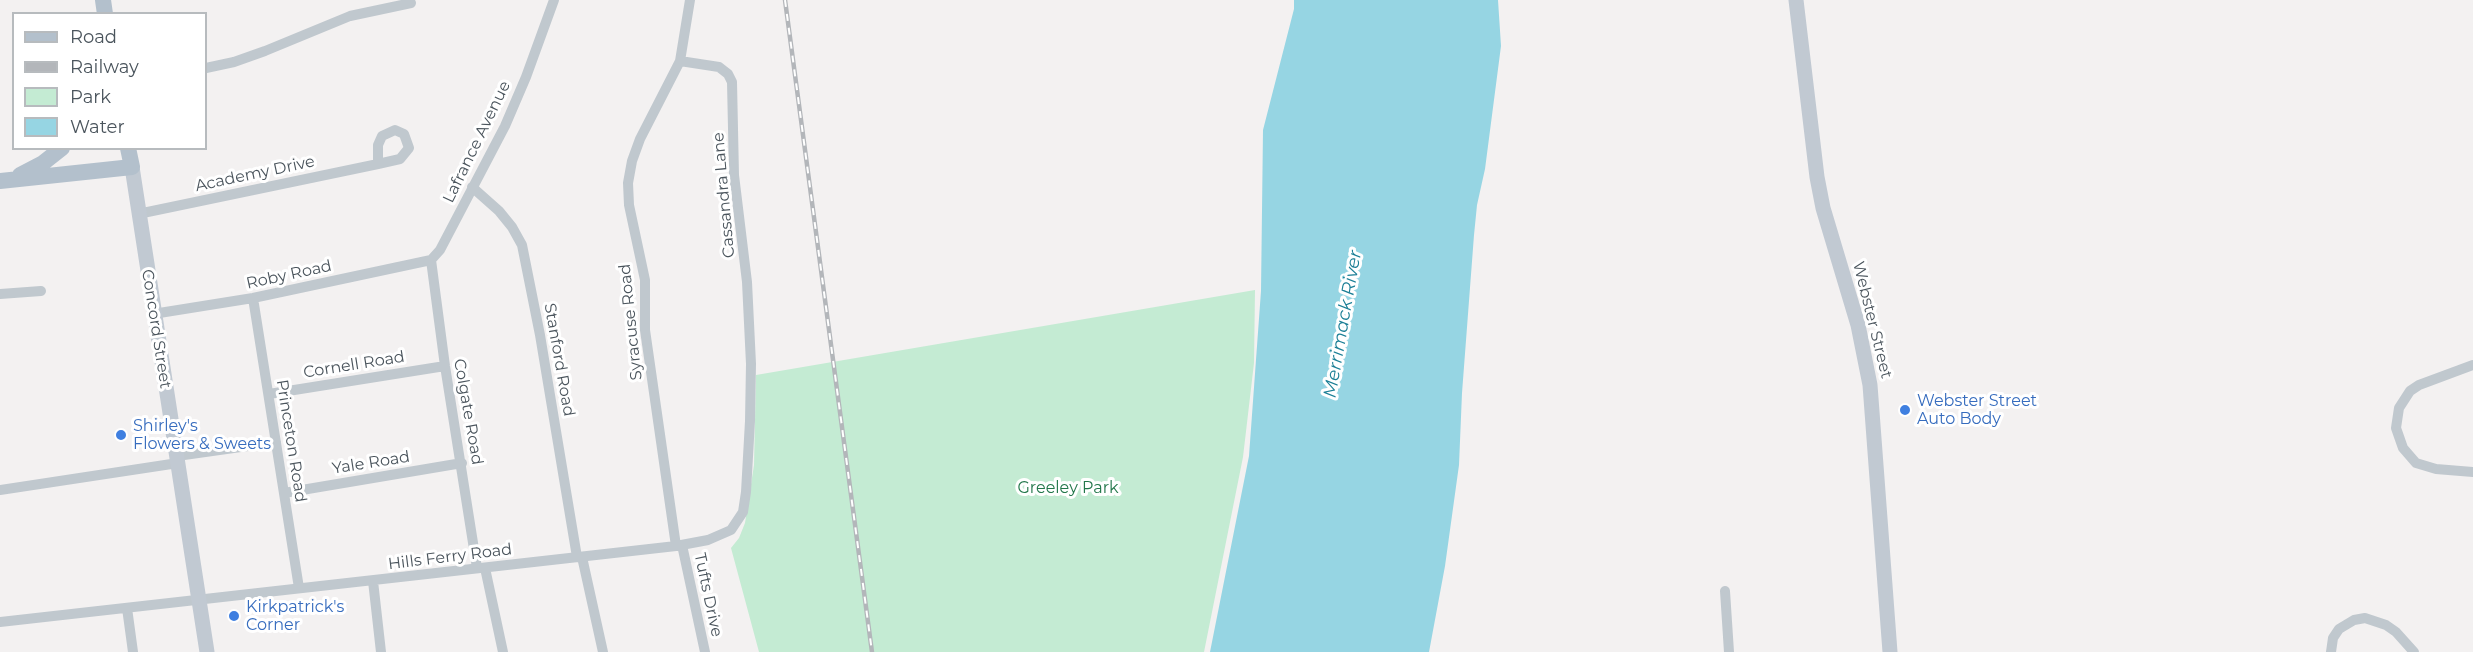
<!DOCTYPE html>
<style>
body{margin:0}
#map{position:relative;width:2473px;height:652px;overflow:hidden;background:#f3f1f1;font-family:Montserrat,sans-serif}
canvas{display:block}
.legend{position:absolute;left:12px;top:12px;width:195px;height:138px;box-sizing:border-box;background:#fff;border:2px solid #b7bbbe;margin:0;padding:8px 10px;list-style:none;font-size:18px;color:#4a545c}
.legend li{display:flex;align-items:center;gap:12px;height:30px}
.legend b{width:30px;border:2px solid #b7bbbe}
</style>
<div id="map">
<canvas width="2473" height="652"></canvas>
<ul class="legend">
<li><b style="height:8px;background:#b3c0cc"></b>Road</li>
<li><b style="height:8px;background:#b3b6ba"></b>Railway</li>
<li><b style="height:16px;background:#c4ebd3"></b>Park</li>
<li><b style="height:16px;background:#96d5e3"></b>Water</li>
</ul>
</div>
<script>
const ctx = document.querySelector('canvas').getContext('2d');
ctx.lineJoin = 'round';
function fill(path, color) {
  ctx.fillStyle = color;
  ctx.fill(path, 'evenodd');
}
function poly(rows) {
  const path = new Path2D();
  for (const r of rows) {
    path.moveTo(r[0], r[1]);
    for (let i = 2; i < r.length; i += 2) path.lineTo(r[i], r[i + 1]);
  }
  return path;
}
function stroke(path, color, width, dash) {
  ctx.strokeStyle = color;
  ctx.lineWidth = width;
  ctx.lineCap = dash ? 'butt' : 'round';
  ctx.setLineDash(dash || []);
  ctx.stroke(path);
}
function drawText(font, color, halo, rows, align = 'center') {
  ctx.font = font + ' Montserrat,sans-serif';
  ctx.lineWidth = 6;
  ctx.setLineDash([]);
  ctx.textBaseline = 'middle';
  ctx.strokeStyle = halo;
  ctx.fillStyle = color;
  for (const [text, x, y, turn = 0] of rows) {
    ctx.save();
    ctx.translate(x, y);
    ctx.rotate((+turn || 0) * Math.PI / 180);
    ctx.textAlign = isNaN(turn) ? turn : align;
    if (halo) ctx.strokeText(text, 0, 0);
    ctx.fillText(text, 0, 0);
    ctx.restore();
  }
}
const green = poly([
 [1255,290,1254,363,1243,457,1204,652,759,652,731,548,739,538,745,523,754,465,756,375]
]);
const water = poly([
 [1294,0,1498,0,1501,46,1485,169,1477,205,1474,235,1462,393,1459,465,1445,566,1429,652,1210,652,1249,456,1261,291,1263,130,1294,9]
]);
const street = poly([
 [206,68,234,62,265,51,350,16,411,3],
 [472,187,499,211,512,227,522,245,540,335,577,557],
 [138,214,378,164,400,159,409,148,404,134,395,130,382,136,378,145,378,164],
 [431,260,445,366,477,568],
 [431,260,440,250,505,126,526,77,554,0],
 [0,294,41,291],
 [253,298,299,588],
 [153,314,253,298,431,260],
 [2473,365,2419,385,2410,391,2399,408,2396,428,2403,448,2416,463,2436,469,2473,472],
 [269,394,445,366],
 [177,456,276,442],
 [0,490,178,463],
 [284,493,462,463],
 [682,545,705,652],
 [676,546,645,330,645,280,629,205,628,183,632,161,640,139,680,61,690,0],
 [582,557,603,652],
 [485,568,503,652],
 [373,581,381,652],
 [1725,591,1729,652],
 [127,608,133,652],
 [0,622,676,546,708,540,731,530,743,512,746,492,750,421,751,364,747,282,734,175,732,82,728,74,719,67,680,61],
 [2331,652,2333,638,2339,629,2354,620,2365,618,2386,625,2396,632,2414,652]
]);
const secondary = poly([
 [1796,0,1817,177,1823,208,1858,325,1870,385,1890,652],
 [132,167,207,652]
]);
const primary = poly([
 [103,0,105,14],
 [20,175,43,163,62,148],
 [0,181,132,167,128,148]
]);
const rail = poly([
 [785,0,872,652]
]);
const markers = [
 [1905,410,6,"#3f7fe0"],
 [121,435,6,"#3f7fe0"],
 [234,616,6,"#3f7fe0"]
];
const streetNames = [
 ["Lafrance Avenue",477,142,-64],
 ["Academy Drive",255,174,-12],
 ["Cassandra Lane",724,195,-95],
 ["Roby Road",289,275,-12],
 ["Webster Street",1872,320,76],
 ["Syracuse Road",631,322,-96],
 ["Concord Street",156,329,81],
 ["Stanford Road",559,360,80],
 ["Cornell Road",354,365,-9],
 ["Colgate Road",468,412,80],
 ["Princeton Road",291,441,81],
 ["Yale Road",371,463,-9],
 ["Hills Ferry Road",450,557,-7],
 ["Tufts Drive",708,595,78]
];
const shopNames = [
 ["Webster Street",1917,401],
 ["Auto Body",1917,419],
 ["Shirley's",133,426],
 ["Flowers & Sweets",133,444],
 ["Kirkpatrick's",246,607],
 ["Corner",246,625]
];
const parkNames = [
 ["Greeley Park",1068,488]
];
const waterNames = [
 ["Merrimack River",1343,324,-80]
];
fill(green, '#c4ebd3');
fill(water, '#96d5e3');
stroke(street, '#c0c8ce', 10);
stroke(secondary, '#c1c9d2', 15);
stroke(primary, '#b3c0cc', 16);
stroke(rail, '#b3b6ba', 4.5);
stroke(rail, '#fff', 2, [7]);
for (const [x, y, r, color] of markers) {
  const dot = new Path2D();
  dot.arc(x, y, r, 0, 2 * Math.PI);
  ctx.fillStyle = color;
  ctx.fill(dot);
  stroke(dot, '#fff', 2);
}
drawText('16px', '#4a545c', '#fff', streetNames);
drawText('16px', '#366cbe', '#fff', shopNames, 'left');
drawText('16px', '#22774a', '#fff', parkNames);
drawText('italic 18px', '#1b7f96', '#fff', waterNames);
</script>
